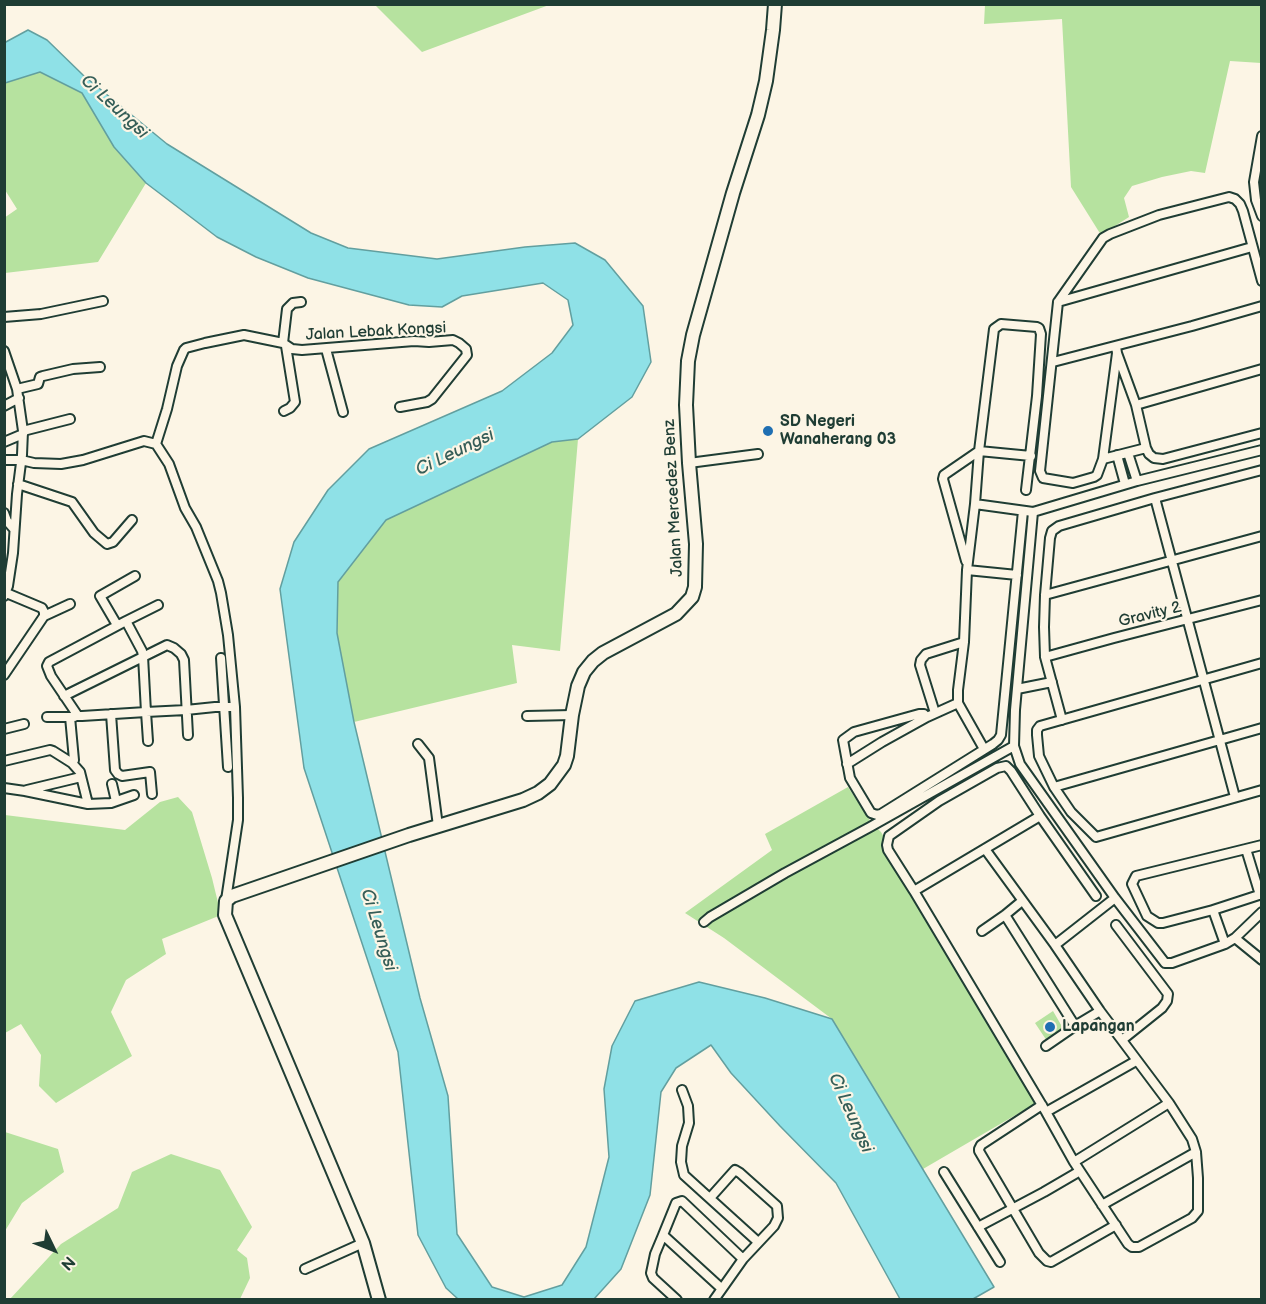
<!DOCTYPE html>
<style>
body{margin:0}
#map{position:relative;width:1266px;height:1304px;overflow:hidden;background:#fcf5e5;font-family:"Balsamiq Sans",sans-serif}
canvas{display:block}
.frame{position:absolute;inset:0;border:6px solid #1f3d34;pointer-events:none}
.north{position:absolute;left:24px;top:1220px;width:60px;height:60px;-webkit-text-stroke:4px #fcf5e5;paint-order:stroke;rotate:133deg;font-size:16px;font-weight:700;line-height:24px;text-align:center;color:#1f3d34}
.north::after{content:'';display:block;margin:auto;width:21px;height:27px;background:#1f3d34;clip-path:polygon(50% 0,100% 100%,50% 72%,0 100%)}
</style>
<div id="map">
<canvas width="1266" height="1304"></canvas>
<div class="frame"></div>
<div class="north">N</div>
</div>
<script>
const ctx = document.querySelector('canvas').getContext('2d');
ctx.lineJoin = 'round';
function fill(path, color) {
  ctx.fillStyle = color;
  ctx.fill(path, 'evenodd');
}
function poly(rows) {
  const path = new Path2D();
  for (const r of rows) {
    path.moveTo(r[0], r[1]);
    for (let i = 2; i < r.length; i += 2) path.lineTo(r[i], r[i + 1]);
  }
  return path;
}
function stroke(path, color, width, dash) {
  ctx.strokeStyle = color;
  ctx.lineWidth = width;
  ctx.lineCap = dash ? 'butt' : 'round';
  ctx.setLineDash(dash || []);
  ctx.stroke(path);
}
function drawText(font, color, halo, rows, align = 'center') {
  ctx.font = font + ' "Balsamiq Sans",sans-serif';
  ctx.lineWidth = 4.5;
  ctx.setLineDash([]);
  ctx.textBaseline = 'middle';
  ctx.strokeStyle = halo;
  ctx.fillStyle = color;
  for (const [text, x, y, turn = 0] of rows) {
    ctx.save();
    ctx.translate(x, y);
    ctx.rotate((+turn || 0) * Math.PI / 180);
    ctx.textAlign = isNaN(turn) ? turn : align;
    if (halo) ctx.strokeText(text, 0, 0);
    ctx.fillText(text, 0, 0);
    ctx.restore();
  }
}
const green = poly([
 [375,5,549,5,422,52],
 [985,5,1261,5,1261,63,1230,61,1205,173,1191,171,1162,177,1132,186,1124,198,1129,217,1101,235,1071,187,1062,19,984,24],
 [40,72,82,93,114,147,146,183,98,262,5,273,4,218,17,209,5,190,5,83],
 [578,439,560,651,512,645,517,683,354,722,337,633,338,582,386,520,552,442],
 [848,787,871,822,881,832,1038,1102,923,1169,832,1019,724,938,685,913,772,850,765,834],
 [178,797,192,812,212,878,221,915,162,939,166,954,126,980,111,1012,132,1056,56,1103,39,1086,41,1055,21,1024,5,1033,5,815,125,830,160,802],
 [1053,1011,1064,1030,1047,1041,1035,1023],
 [5,1132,58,1149,64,1172,22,1203,5,1231],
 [171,1154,220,1170,252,1227,237,1250,247,1258,250,1278,240,1299,10,1299,61,1244,118,1208,132,1172]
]);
const water = poly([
 [28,30,47,40,83,75,167,144,311,233,348,248,437,259,525,247,575,243,605,260,643,306,651,362,632,397,578,439,552,442,386,520,338,582,337,633,354,722,420,998,448,1096,457,1234,492,1287,524,1297,562,1285,586,1247,609,1157,604,1089,612,1046,635,1001,699,982,765,998,832,1019,994,1287,973,1299,900,1299,836,1183,780,1126,731,1073,711,1045,676,1068,661,1092,650,1195,621,1269,594,1299,458,1299,446,1288,418,1235,398,1052,304,768,280,589,294,542,328,490,369,449,502,391,552,353,573,325,568,300,543,283,462,296,442,307,409,305,308,278,256,257,217,237,146,183,114,147,82,93,40,72,5,83,4,43,28,30]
]);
const street = poly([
 [1262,136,1254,182,1256,200,1262,216],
 [1058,302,1252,247],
 [4,317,41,314,103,301],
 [283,343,287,309,293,303,301,302],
 [1116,346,1117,353,1136,405,1146,448,1149,454,1154,458,1163,459,1262,433],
 [326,349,343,412],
 [4,351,17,389,23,431,22,455,17,494,13,553,8,586,4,596],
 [1117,353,1103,459,1097,475,1094,477,1073,483,1043,478,1040,471,1058,302,1103,238,1110,234,1159,215,1229,197,1235,199,1240,204,1243,211,1262,281],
 [1053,362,1192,326,1262,306],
 [17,389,38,384,40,377,43,376,73,369,100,367],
 [1136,405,1262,369],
 [4,406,19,398],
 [284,411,290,408,295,402,286,346],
 [23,431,70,419],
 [4,442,23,434],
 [156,444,167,409,177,366,184,350,186,348,205,343,244,335,283,343,292,349,302,350,414,341,429,342,453,340,459,343,466,349,467,355,432,399,427,402,400,407],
 [1128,453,1137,481],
 [1117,455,1125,484],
 [1103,459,1146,448],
 [4,460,21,460,34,463,61,464,83,460,144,441,156,444,169,464,185,508,196,527,218,581,221,593,228,635,235,707,238,798,238,820,226,900],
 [689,463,758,454],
 [18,484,72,502,94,533,107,544,113,542,132,520],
 [1155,498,1235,797],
 [975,504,1033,512,1137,481,1262,450],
 [1033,512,1015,710,1014,746,1020,764,1115,898,1165,963,1172,963,1225,944,1235,938,1262,912],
 [4,513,7,521,14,529],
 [966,561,943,479,944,475,979,451,1031,456],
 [967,570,1017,575],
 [4,592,42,608,44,612,44,616,4,675],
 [1045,595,1262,536],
 [44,616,70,604],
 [126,621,158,605],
 [117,625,100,596,135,576],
 [1045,657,1114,638,1262,600],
 [221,658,228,767],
 [1262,663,1040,726,1037,730,1037,735,1039,756,1054,787,1071,812,1096,837,1262,790],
 [1017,689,1052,682],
 [64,696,167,645,174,648,181,654,184,660,188,735],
 [958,703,927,717,924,714,919,714,854,732,843,740,850,778,871,813,877,815,881,814,993,744,998,740,1001,735,1023,511],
 [935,713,920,665,921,660,926,654,964,642],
 [111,714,115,770,118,774,122,776,150,772,152,794],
 [527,716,572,715],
 [47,717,74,717],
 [70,717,74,760],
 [1062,720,1045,657,1044,627,1045,595,1050,538,1052,531,1059,526,1155,498,1262,470],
 [4,729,24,724],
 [148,741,146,712,143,656,142,651,126,621,49,662,47,666,51,676,78,716,82,716,146,712,186,710,215,707,235,707],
 [418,744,429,758,438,826],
 [984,749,958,703,958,690,964,642,967,570,975,504,979,451,994,329,1001,324,1037,327,1039,328,1041,334,1037,396,1026,490],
 [4,761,50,750,53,751,72,763,80,772,88,804],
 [847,764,882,742,927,717],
 [112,784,116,801],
 [1054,787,1262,728],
 [4,788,25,791,88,804,111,803,134,795],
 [27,790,81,777],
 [1262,845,1136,876,1132,884,1147,916,1158,923,1163,923,1213,910,1262,894],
 [985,849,1055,945,1100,1011,1169,1103,1192,1139,1196,1152,1198,1178,1198,1211,1192,1218,1139,1247,1132,1247,1128,1244,1074,1162,1046,1112,914,891,888,850,887,845,889,836,939,801,997,768,1006,766,1011,771,1040,816,1096,896],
 [1246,849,1260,895],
 [914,891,1040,816],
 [1213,910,1225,944],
 [1005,915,1075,1026],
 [704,922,710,917,785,873,870,827,1014,746],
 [1116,925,1168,994,1167,1001,1162,1008,1122,1040],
 [982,931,1005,915,1022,901],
 [1235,938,1262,960],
 [1055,945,1115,898],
 [1046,1046,1075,1026,1100,1011],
 [682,1090,688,1106,689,1123,682,1146,681,1162,684,1175,758,1242],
 [1042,1105,981,1145,979,1149,979,1151,1039,1253,1047,1261,1051,1262,1116,1225],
 [1046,1112,1136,1061],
 [1074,1162,1169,1103],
 [944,1172,1000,1262],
 [710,1198,735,1170,740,1173,777,1206,778,1218,774,1226,743,1259],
 [1102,1205,1196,1152],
 [978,1227,1044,1192,1080,1171],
 [663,1235,676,1203,682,1201,743,1259,714,1300],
 [305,1269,363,1243],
 [677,1300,653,1278,651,1273,655,1254,663,1235,721,1288]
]);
const primary = poly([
 [379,1300,363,1243,225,915,226,901,232,896,409,835,523,800,538,793,550,784,564,765,567,756,572,715,578,686,584,672,593,661,603,653,676,614,692,597,695,587,696,544,689,463,686,405,688,361,693,335,733,193,758,115,766,81,773,30,775,4]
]);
const markers = [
 [768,431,6,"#1f6fb2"],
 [1050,1027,6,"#1f6fb2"]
];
const streetNames = [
 ["Jalan Lebak Kongsi",376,332,-3],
 ["Jalan Mercedez Benz",674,498,-93],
 ["Gravity 2",1150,615,-14]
];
const poiNames = [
 ["SD Negeri",780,422],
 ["Wanaherang 03",780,440],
 ["Lapangan",1062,1027]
];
const waterNames = [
 ["Ci Leungsi",114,107,43],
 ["Ci Leungsi",455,453,-26],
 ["Ci Leungsi",378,930,73],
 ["Ci Leungsi",850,1113,66]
];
fill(green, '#b6e29f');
fill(water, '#8fe1e7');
stroke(water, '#629f9f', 1.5);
stroke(street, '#1f3d34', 12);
stroke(primary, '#1f3d34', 16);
stroke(street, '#fcf5e5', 8);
stroke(primary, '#fcf5e5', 12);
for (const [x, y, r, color] of markers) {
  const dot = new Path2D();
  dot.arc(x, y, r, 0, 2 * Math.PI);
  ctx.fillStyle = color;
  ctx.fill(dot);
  stroke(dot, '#fcf5e5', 2);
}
drawText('16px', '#1f3d34', '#fcf5e5', streetNames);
drawText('bold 16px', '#1f3d34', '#fcf5e5', poiNames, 'left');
drawText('italic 18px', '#355e58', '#fcf5e5', waterNames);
</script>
